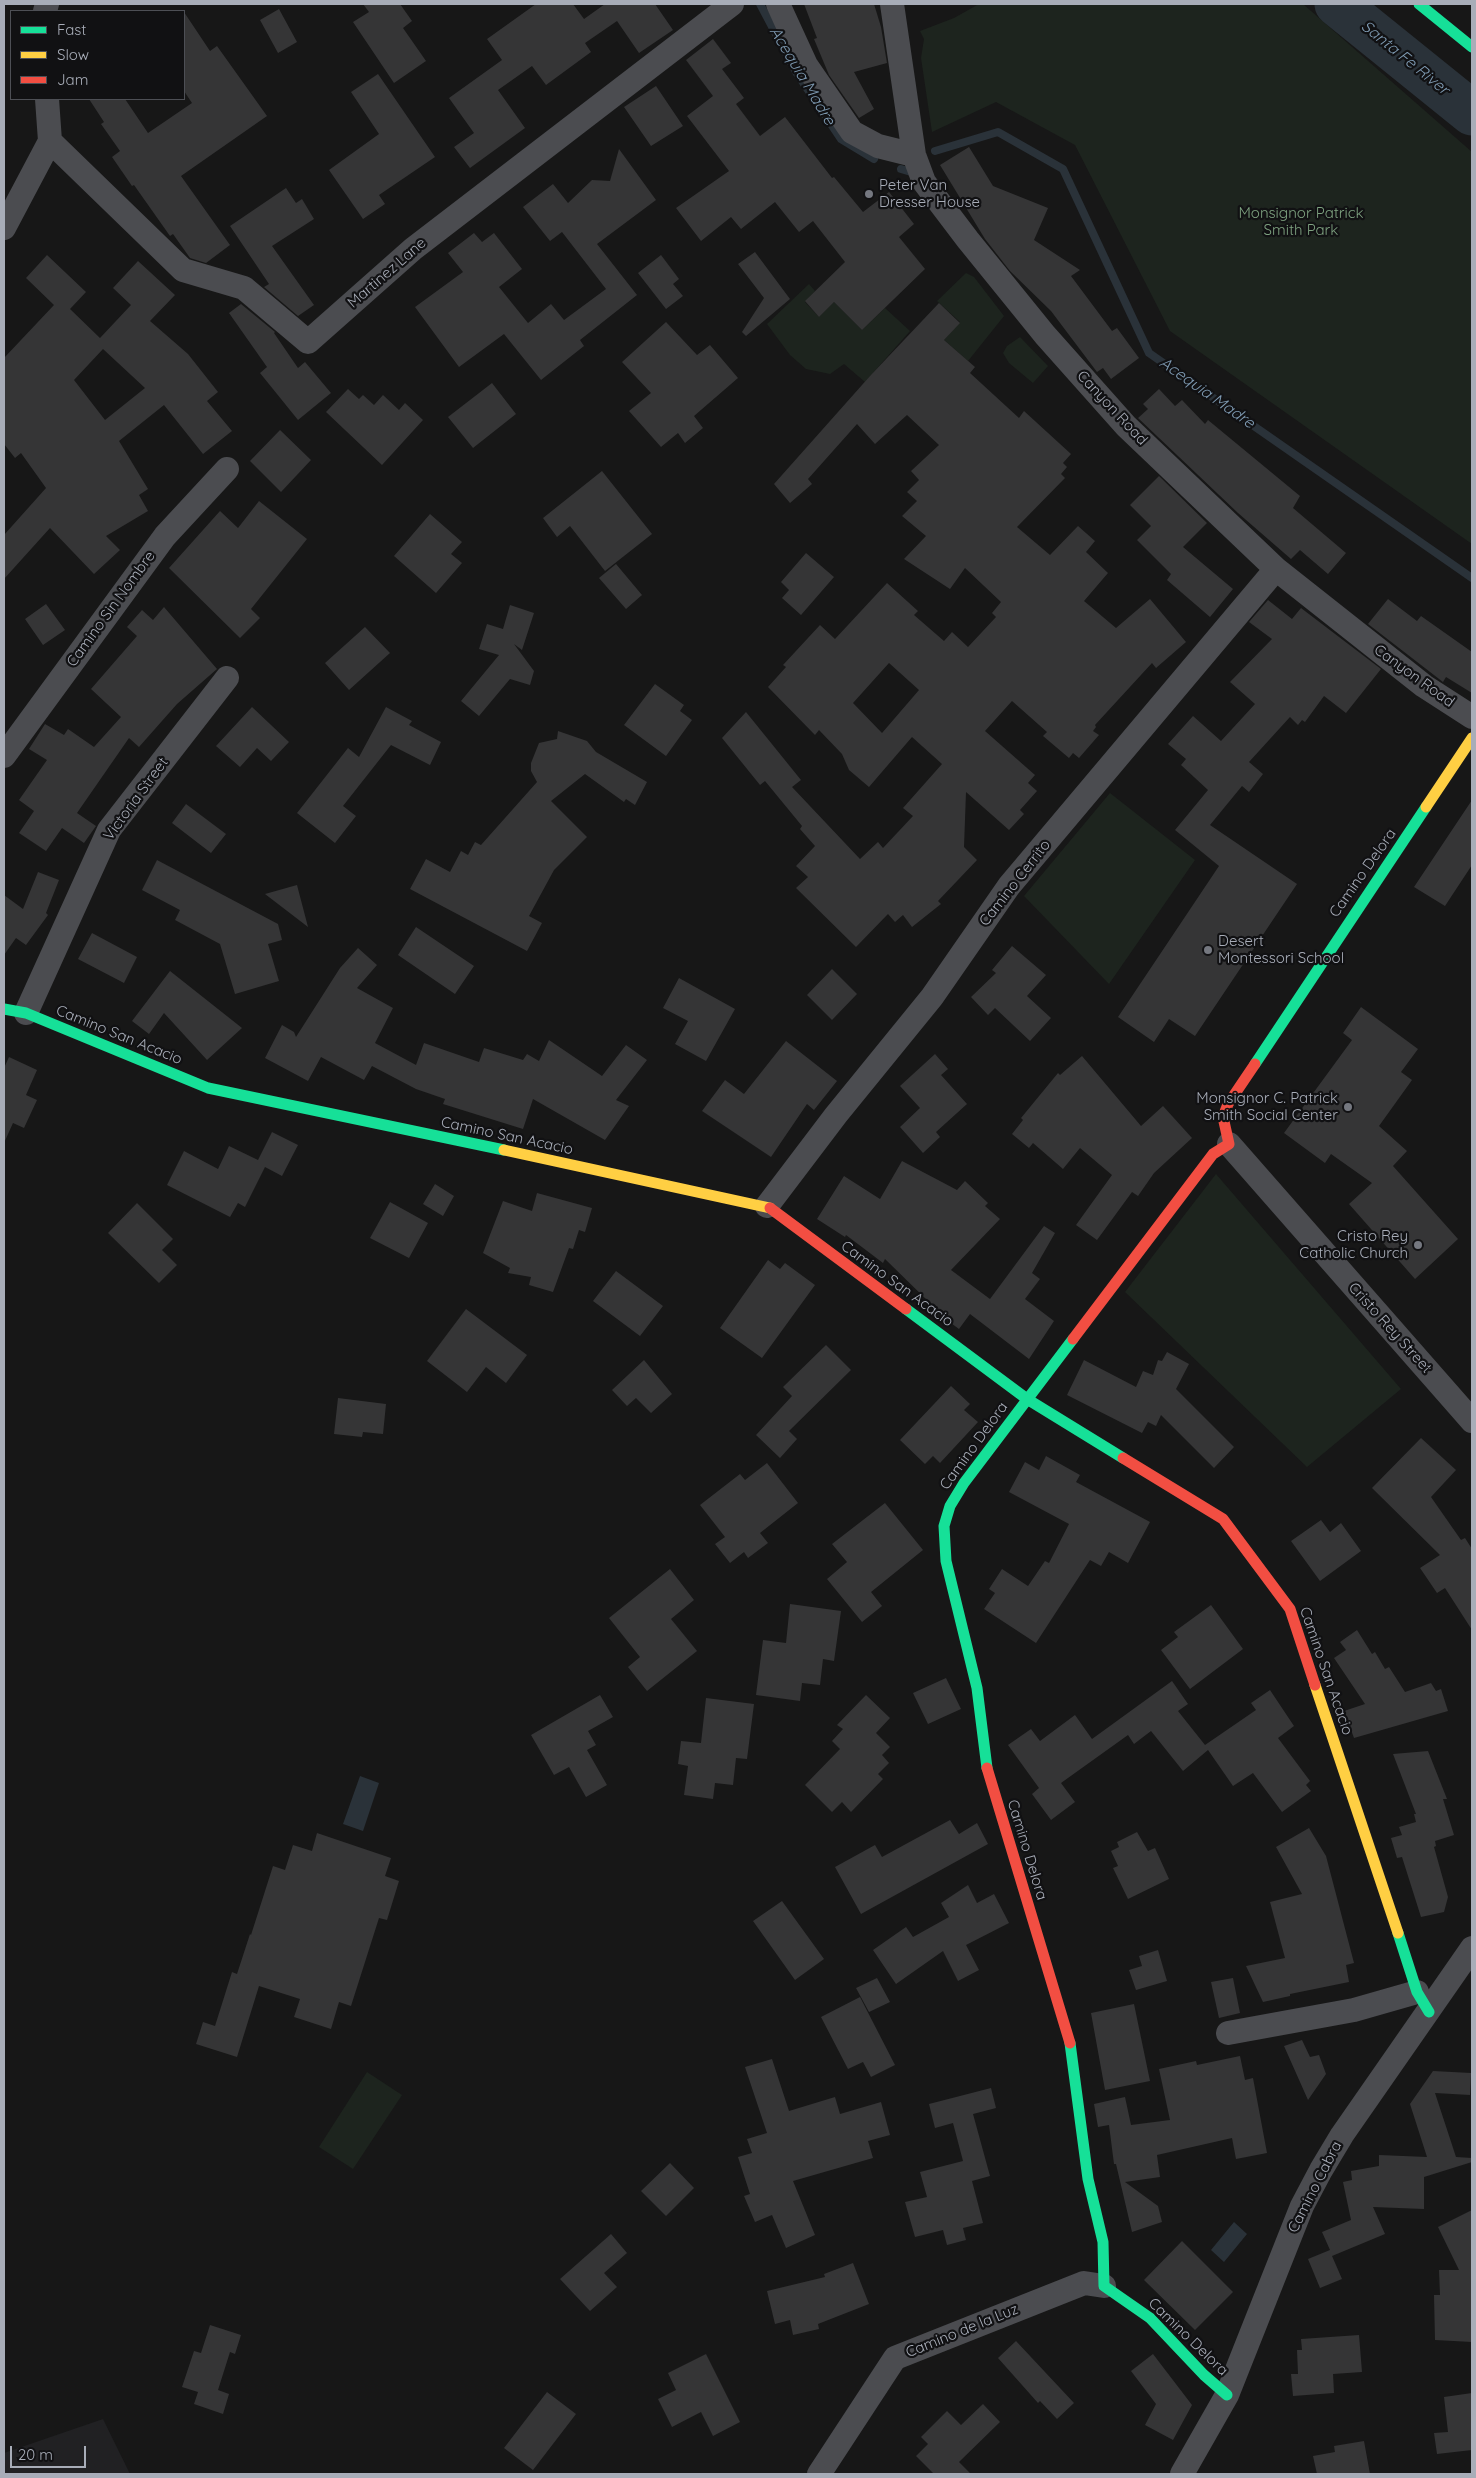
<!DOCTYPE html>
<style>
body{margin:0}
#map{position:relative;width:1476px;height:2478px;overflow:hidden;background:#171717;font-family:Quicksand,sans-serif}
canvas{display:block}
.frame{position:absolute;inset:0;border:5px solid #a8adb8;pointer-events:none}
.legend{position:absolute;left:10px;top:10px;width:175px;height:90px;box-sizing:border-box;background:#111113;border:1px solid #4d4f55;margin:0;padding:6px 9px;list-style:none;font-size:15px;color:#a8adb8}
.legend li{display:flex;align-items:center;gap:10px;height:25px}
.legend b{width:25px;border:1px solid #4d4f55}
.scale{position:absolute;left:10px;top:2446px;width:76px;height:22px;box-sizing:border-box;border:2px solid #a8adb8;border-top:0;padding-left:6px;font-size:15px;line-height:18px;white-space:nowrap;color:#a8adb8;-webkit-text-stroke:4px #111113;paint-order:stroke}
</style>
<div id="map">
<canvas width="1476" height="2478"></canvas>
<div class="frame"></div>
<ul class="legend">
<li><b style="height:6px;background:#16e098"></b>Fast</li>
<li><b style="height:6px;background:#ffcf43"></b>Slow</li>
<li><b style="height:6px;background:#f24e42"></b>Jam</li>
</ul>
<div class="scale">20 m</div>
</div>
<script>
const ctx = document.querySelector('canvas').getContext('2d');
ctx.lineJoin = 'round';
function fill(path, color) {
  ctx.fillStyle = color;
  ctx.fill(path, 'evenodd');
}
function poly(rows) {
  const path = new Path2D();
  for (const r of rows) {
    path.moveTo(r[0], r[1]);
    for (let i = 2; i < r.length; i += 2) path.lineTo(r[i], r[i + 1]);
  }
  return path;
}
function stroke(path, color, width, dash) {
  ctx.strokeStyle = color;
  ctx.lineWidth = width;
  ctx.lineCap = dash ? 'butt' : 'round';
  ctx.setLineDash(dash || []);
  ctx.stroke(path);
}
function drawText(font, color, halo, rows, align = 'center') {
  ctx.font = font + ' Quicksand,sans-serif';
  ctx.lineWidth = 4.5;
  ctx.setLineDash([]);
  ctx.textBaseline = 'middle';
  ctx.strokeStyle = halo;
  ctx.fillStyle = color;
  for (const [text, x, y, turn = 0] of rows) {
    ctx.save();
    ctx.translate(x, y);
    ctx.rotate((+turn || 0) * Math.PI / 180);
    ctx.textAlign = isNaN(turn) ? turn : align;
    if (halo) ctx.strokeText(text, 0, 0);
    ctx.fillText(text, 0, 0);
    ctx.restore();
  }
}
const built = poly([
 [103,2419,130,2474,4,2474,4,2453]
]);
const green = poly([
 [979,4,1303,4,1472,152,1472,544,1170,331,1075,145,996,102,932,132,921,58,924,39,920,31,954,18],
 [966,273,974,277,1004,316,968,361,944,340,960,322,937,301],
 [809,284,815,291,805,302,819,317,834,302,862,330,885,308,910,331,865,382,844,364,830,374,806,369,790,355,767,324],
 [1020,337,1048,366,1033,383,1009,363,1003,353,1007,346],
 [1110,793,1195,860,1109,984,1024,896],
 [1216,1174,1401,1389,1307,1467,1125,1292],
 [367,2072,402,2095,353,2169,319,2147]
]);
const water = poly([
 [360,1776,379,1783,363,1831,343,1824],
 [1234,2222,1247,2234,1224,2262,1211,2250]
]);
const stream = poly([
 [760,4,796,72,841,139,874,159],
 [935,151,998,132,1063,169,1149,353,1472,578],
 [901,169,911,172]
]);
const river = poly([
 [1337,4,1472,113]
]);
const building = poly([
 [363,4,400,4,412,21,403,28,426,61,394,83,353,22,369,12],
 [536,4,573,4,584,19,605,4,655,4,673,30,639,53,617,21,585,43,591,52,546,85,532,66,498,90,525,128,470,168,454,147,474,133,449,98,502,60,487,39],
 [804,4,874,4,881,27,887,63,854,72,874,109,859,118,829,75,814,39,817,38],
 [279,9,297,42,278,53,260,20],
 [184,12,210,51,217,46,267,116,181,176,230,245,206,263,190,258,173,234,170,236,134,185,132,186,112,157,120,151,101,124,104,122,89,99,125,99,148,133,192,103,184,91],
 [713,39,731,63,722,69,744,98,736,104,760,136,785,117,832,178,834,177,863,212,889,192,914,224,899,237,925,269,862,330,834,302,819,317,805,301,845,262,813,221,799,232,775,202,741,229,731,217,701,241,676,208,729,171,687,116,713,96,686,60],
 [378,74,435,157,379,195,385,204,363,219,329,170,379,134,351,92],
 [656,86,683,126,651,146,624,107],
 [969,147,993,186,1048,208,1034,240,1080,270,1071,276,1112,331,1117,328,1139,358,1111,379,1103,368,1097,372,1051,311,1010,271,985,239,940,165],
 [619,149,656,200,597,244,637,295,580,340,584,346,541,380,504,334,459,367,415,307,463,272,448,253,474,233,482,242,494,233,522,269,499,287,528,323,551,304,564,320,606,289,562,232,550,241,523,207,553,184,568,203,592,180,610,181],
 [286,188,296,203,302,199,314,219,272,246,314,305,298,316,264,287,269,284,230,226],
 [755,252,790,299,746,336,742,332,764,298,738,264],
 [47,255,86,292,70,309,100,338,131,305,113,288,138,261,175,295,150,321,188,354,218,392,207,401,232,431,203,454,164,405,119,441,148,489,139,495,148,511,106,536,120,550,94,574,50,528,4,579,4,535,46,488,21,453,15,458,4,444,4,358,54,305,26,278],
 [103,349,145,388,105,420,74,380],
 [661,255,679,279,673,284,683,296,666,309,638,273],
 [939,303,960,323,944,340,975,367,970,373,1019,418,1024,411,1071,454,1063,463,1067,467,1061,474,1065,478,1017,527,1050,555,1078,526,1095,541,1086,552,1108,573,1084,601,1116,628,1150,599,1186,642,1156,668,1152,663,1095,725,1096,727,1093,731,1099,735,1079,758,1073,753,1069,758,1043,736,1047,732,1012,701,985,731,1035,775,1028,783,1037,791,1020,810,1024,814,1009,830,966,792,964,847,977,860,938,901,941,904,912,927,903,915,895,922,888,914,856,947,796,888,808,877,796,866,815,846,800,829,802,826,765,781,760,785,722,738,746,712,801,780,792,787,860,859,878,842,883,848,913,816,903,808,942,764,912,737,869,787,849,770,842,754,819,730,815,735,768,687,786,667,783,665,820,625,835,639,887,583,918,611,914,615,944,641,952,632,968,647,996,617,992,613,1001,602,965,568,950,589,904,559,926,536,902,516,917,501,907,492,919,480,911,471,939,445,907,415,875,444,857,424,808,479,812,484,790,503,774,484,870,376],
 [889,663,919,690,882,733,853,703],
 [241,304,275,332,274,333,298,368,305,362,331,393,298,420,260,373,267,367,229,313],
 [666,322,697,355,710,345,738,378,694,416,703,428,685,443,678,433,661,447,629,411,651,393,622,362],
 [492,383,516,414,473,448,448,417],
 [348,389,359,399,363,395,374,405,383,395,399,410,405,403,423,420,382,465,326,412],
 [1159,389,1175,406,1182,400,1205,424,1208,420,1300,496,1293,508,1346,553,1328,574,1300,550,1291,559,1238,513,1138,418,1148,409,1143,404],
 [280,430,311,460,281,492,250,461],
 [602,471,652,534,605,571,570,526,557,537,543,518],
 [1159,476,1207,523,1183,547,1233,589,1210,617,1167,580,1171,574,1137,540,1151,526,1130,505],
 [259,501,307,539,251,609,260,618,240,638,169,568,220,511,238,528],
 [430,514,462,542,451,554,462,563,436,593,394,556],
 [806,553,834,577,801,615,782,598,789,590,781,582],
 [616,564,642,595,626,609,599,578],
 [1388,599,1417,621,1421,616,1472,652,1472,693,1446,677,1443,682,1368,624],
 [1268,600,1292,619,1301,608,1381,669,1346,713,1324,696,1305,722,1302,720,1298,725,1290,717,1249,762,1263,774,1249,792,1242,786,1210,825,1297,884,1195,1036,1169,1019,1154,1042,1118,1017,1219,866,1175,830,1208,790,1181,765,1186,759,1168,744,1193,716,1221,741,1255,704,1230,682,1272,639,1249,622],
 [46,604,65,630,43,645,25,619],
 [510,605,534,613,522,650,514,644,534,671,530,685,510,679,479,716,461,701,499,655,479,649,487,624,503,629],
 [164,607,217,669,177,704,139,747,129,738,77,813,96,826,84,843,62,828,46,851,19,833,34,811,19,800,47,760,29,749,45,724,64,735,68,729,94,747,121,717,91,689,137,636,127,627,142,610,153,620],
 [365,627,390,653,349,690,325,663],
 [655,684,684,705,680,711,692,720,666,756,624,725],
 [252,707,289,742,271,761,257,748,240,767,216,746],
 [386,707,412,721,409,725,441,742,430,765,391,745,343,806,356,816,335,843,297,813,348,748,359,757],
 [558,731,587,741,596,752,647,782,635,805,626,799,624,802,585,774,551,801,587,837,554,870,529,916,542,923,527,951,410,889,426,859,450,872,461,851,468,855,475,842,481,845,537,782,531,771,531,763,539,743,557,739],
 [1472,800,1472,865,1445,906,1414,887],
 [186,804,226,834,211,853,172,823],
 [157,860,278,924,282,940,268,944,279,981,235,994,220,944,175,920,180,910,142,890],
 [38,872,59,880,46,913,48,915,26,945,16,938,4,955,4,895,23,909],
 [297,885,308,927,265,894],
 [416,927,474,966,455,994,398,955],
 [92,933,137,957,124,983,78,959],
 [1012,946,1046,975,1027,996,1051,1018,1030,1041,995,1008,988,1015,971,997,996,973,992,970],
 [358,948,377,965,357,988,393,1008,375,1043,416,1065,424,1043,479,1062,484,1048,523,1060,527,1054,539,1061,549,1040,602,1076,626,1045,647,1060,616,1100,629,1106,605,1140,533,1099,523,1129,443,1104,445,1099,416,1089,372,1066,364,1080,321,1057,308,1081,265,1058,282,1025,294,1032,296,1037,340,968],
 [832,969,857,994,832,1020,807,995],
 [170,971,242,1028,207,1060,164,1013,149,1034,132,1021],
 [679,978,735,1009,706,1061,675,1044,688,1021,663,1008],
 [1361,1007,1418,1049,1401,1072,1412,1080,1379,1126,1407,1151,1393,1166,1458,1239,1415,1279,1349,1204,1372,1183,1331,1154,1325,1163,1284,1133,1352,1040,1343,1033],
 [786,1041,837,1081,814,1110,807,1104,771,1157,702,1111,725,1080,744,1094],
 [935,1054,948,1069,941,1075,967,1104,936,1132,940,1137,923,1153,900,1127,920,1108,900,1086],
 [1082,1056,1141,1126,1163,1106,1192,1138,1154,1173,1138,1196,1132,1192,1097,1240,1076,1225,1112,1175,1080,1148,1063,1169,1033,1143,1029,1148,1012,1134,1023,1120,1021,1118,1058,1073,1060,1075],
 [9,1057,37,1070,26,1095,37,1100,24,1128,13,1123,4,1143,4,1068],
 [272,1132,298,1145,282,1176,265,1167,245,1207,238,1203,230,1217,167,1185,184,1151,218,1169,229,1146,258,1160],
 [902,1161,957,1190,965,1181,988,1203,985,1206,1000,1219,951,1270,990,1299,1044,1226,1055,1233,1032,1273,1040,1279,1025,1299,1054,1321,1029,1359,970,1314,959,1329,929,1307,931,1304,885,1259,883,1263,846,1235,845,1237,817,1219,844,1176,880,1199],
 [435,1184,454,1196,443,1216,423,1204],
 [537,1193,592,1208,585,1232,579,1230,573,1249,569,1248,553,1292,529,1285,531,1277,508,1273,510,1268,483,1253,503,1201,532,1211],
 [390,1202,428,1223,409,1258,370,1238],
 [137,1203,173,1239,162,1250,177,1265,159,1283,108,1233],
 [768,1260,780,1269,785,1263,815,1285,762,1358,720,1328],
 [616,1271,663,1306,640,1336,593,1301],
 [466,1309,527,1355,506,1383,486,1367,467,1392,427,1361],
 [826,1345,851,1370,789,1431,797,1439,780,1458,756,1435,792,1396,783,1387],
 [1167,1352,1189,1364,1176,1389,1234,1447,1214,1468,1161,1415,1156,1426,1148,1422,1142,1433,1067,1395,1084,1360,1136,1387,1143,1371,1153,1375,1158,1360,1162,1361],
 [644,1360,672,1394,651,1413,636,1398,627,1406,612,1390],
 [951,1386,970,1404,964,1410,978,1422,940,1463,933,1456,925,1464,900,1440],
 [338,1398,386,1404,383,1434,363,1432,362,1437,334,1434],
 [1421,1438,1456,1470,1431,1497,1461,1540,1465,1538,1472,1549,1472,1630,1445,1588,1437,1593,1420,1568,1440,1555,1372,1488],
 [1046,1456,1080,1475,1076,1482,1150,1522,1128,1563,1109,1552,1101,1566,1090,1560,1036,1643,984,1609,995,1593,989,1589,1002,1569,1028,1586,1045,1561,1049,1563,1069,1524,1009,1492,1025,1462,1039,1470],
 [767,1463,798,1503,760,1533,768,1543,748,1558,744,1552,730,1563,715,1544,725,1537,700,1505,740,1474,745,1480],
 [885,1503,923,1550,871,1592,882,1606,862,1622,827,1579,847,1562,832,1544],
 [1321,1520,1330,1532,1341,1523,1361,1551,1320,1581,1291,1541],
 [670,1569,694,1600,671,1619,697,1651,647,1691,628,1667,640,1657,609,1618],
 [790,1604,841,1611,834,1661,823,1659,820,1685,802,1683,800,1701,756,1695,763,1640,786,1643],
 [1211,1605,1243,1649,1190,1689,1161,1650,1178,1637,1174,1632],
 [1357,1630,1372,1654,1375,1652,1385,1669,1389,1667,1405,1692,1431,1683,1436,1691,1441,1689,1448,1711,1354,1738,1344,1711,1365,1704,1334,1658,1346,1650,1340,1642],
 [946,1678,961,1709,928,1724,913,1693],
 [1172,1681,1188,1704,1178,1711,1205,1745,1256,1710,1251,1703,1270,1690,1294,1726,1278,1738,1310,1781,1306,1785,1311,1791,1282,1812,1253,1773,1233,1786,1208,1750,1183,1771,1151,1731,1134,1744,1128,1735,1061,1783,1075,1802,1051,1820,1032,1794,1039,1788,1008,1745,1031,1729,1040,1741,1075,1715,1092,1739],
 [600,1695,613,1717,588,1731,596,1745,587,1750,607,1785,586,1797,569,1767,554,1775,531,1735],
 [866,1695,890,1718,876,1733,890,1747,882,1755,889,1763,878,1774,883,1779,851,1812,842,1802,832,1812,805,1785,840,1749,832,1741,843,1729,837,1725],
 [706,1698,754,1704,747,1759,736,1758,733,1785,715,1783,713,1799,684,1795,688,1766,678,1764,681,1741,701,1743],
 [1428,1751,1447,1799,1443,1799,1454,1835,1435,1841,1436,1846,1434,1847,1448,1897,1444,1912,1421,1917,1402,1857,1397,1858,1391,1838,1402,1835,1399,1827,1416,1822,1414,1814,1416,1814,1393,1754],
 [950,1820,959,1834,977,1823,988,1844,861,1914,835,1867,875,1845,882,1857],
 [1309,1828,1326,1856,1354,1963,1346,1965,1349,1982,1290,1994,1290,1996,1263,2002,1246,1966,1285,1958,1270,1902,1302,1894,1276,1847],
 [1137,1832,1148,1851,1155,1848,1169,1879,1128,1899,1113,1868,1118,1866,1111,1851,1119,1847,1117,1842],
 [317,1833,391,1858,385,1876,399,1881,387,1920,379,1918,351,2006,339,2002,331,2029,294,2017,300,1999,259,1986,237,2057,196,2044,203,2022,215,2026,232,1972,237,1974,250,1934,251,1935,273,1866,285,1870,293,1845,312,1851],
 [968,1885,977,1903,994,1894,1009,1923,966,1945,979,1970,958,1981,943,1951,896,1984,873,1950,906,1927,913,1937,949,1917,941,1903],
 [782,1901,824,1959,795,1980,753,1921],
 [1158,1950,1167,1981,1136,1990,1129,1970,1142,1966,1139,1956],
 [877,1978,890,2002,869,2012,856,1988],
 [1233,1978,1240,2013,1219,2018,1211,1982],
 [860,1997,895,2065,871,2077,863,2062,848,2069,821,2017],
 [1134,2004,1150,2081,1105,2090,1091,2013],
 [1302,2040,1310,2057,1319,2055,1326,2074,1308,2100,1284,2046],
 [1240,2056,1245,2080,1253,2078,1267,2153,1236,2159,1232,2138,1157,2155,1160,2177,1125,2182,1158,2206,1162,2222,1132,2232,1116,2164,1114,2164,1109,2125,1098,2127,1094,2104,1125,2097,1131,2125,1170,2120,1159,2069,1196,2061,1197,2065],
 [772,2059,789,2111,835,2097,840,2114,881,2102,890,2135,868,2141,873,2158,793,2181,815,2235,786,2248,772,2215,755,2222,744,2196,750,2194,738,2157,752,2153,747,2139,767,2133,745,2067],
 [1433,2071,1471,2073,1470,2095,1435,2093,1456,2157,1472,2158,1472,2162,1424,2177,1424,2209,1373,2207,1385,2234,1332,2256,1342,2279,1320,2288,1308,2259,1330,2250,1322,2232,1351,2220,1343,2182,1352,2180,1351,2171,1379,2166,1379,2155,1427,2157,1410,2104],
 [991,2088,996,2108,973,2114,990,2176,972,2181,983,2223,963,2228,966,2240,947,2245,943,2230,915,2237,905,2202,927,2197,920,2172,963,2161,953,2123,935,2128,929,2104],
 [670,2163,694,2188,666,2216,641,2191],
 [1472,2210,1472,2342,1435,2340,1434,2295,1440,2295,1439,2270,1459,2270,1438,2227],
 [611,2234,627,2253,604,2273,617,2287,590,2311,560,2279],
 [1182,2241,1233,2292,1195,2330,1144,2280],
 [853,2263,869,2304,818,2324,819,2329,793,2335,790,2320,775,2324,767,2291,825,2277,824,2274],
 [210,2325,241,2335,235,2354,230,2352,218,2390,229,2394,223,2414,194,2404,198,2392,182,2387,194,2351,201,2353],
 [1359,2335,1362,2372,1333,2374,1334,2393,1293,2396,1291,2374,1298,2374,1297,2350,1302,2350,1301,2339],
 [1016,2341,1074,2403,1057,2419,1040,2401,1038,2403,998,2358],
 [706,2354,740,2422,713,2436,701,2412,672,2427,658,2399,676,2390,668,2373],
 [1153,2354,1192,2405,1173,2440,1145,2425,1156,2404,1131,2371],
 [547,2392,576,2414,533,2470,504,2448],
 [1472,2393,1472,2450,1437,2454,1434,2433,1448,2432,1444,2397],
 [983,2404,1000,2422,959,2462,971,2474,934,2474,916,2456,928,2444,921,2437,947,2411,961,2425],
 [1364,2441,1370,2474,1317,2474,1313,2456,1335,2452,1334,2446]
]);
const street = poly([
 [778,4,806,65,852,132,878,146,914,155],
 [892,4,914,155,924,182,968,240,1045,335,1126,426,1276,569,1424,686,1472,717],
 [45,11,47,4],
 [50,141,183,270,244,288,308,342,413,249,732,4],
 [4,228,50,141,47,99],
 [4,756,165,536,227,469],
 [26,1013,109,830,227,678],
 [1229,1144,1472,1421],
 [767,1206,836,1115,932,997,1009,886,1276,569],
 [1228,2033,1354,2010,1417,1992],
 [819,2474,895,2358,1084,2283,1104,2286],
 [1182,2474,1227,2395,1302,2206,1321,2170,1342,2135,1472,1948]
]);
const fast = poly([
 [1419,4,1472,47],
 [4,1009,26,1013,208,1088,504,1150],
 [1255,1064,1426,807],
 [906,1309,1027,1399,1123,1458],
 [987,1768,977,1688,946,1561,944,1526,950,1506,964,1483,1073,1339],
 [1398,1933,1417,1992,1429,2012],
 [1070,2043,1088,2179,1103,2242,1104,2286,1150,2318,1204,2375,1227,2395]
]);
const slow = poly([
 [1426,807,1472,738],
 [504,1150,770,1208],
 [1315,1685,1398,1933]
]);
const jam = poly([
 [770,1208,906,1309],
 [1073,1339,1213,1154,1229,1144,1223,1117,1228,1104,1255,1064],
 [1123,1458,1223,1519,1290,1609,1315,1685],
 [987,1768,1070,2043]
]);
const markers = [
 [869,194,5,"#757880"],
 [1208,950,5,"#757880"],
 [1348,1107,5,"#757880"],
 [1418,1245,5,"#757880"]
];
const poiNames = [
 ["Peter Van",879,185],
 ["Dresser House",879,202],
 ["Desert",1218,941],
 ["Montessori School",1218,958],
 ["Monsignor C. Patrick",1338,1098,"right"],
 ["Smith Social Center",1338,1115,"right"],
 ["Cristo Rey",1408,1236,"right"],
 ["Catholic Church",1408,1253,"right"]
];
const parkNames = [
 ["Monsignor Patrick",1301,213],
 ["Smith Park",1301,230]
];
const streetNames = [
 ["Martinez Lane",387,273,-41],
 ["Canyon Road",1112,408,47],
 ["Camino Sin Nombre",111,609,-54],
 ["Canyon Road",1414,676,36],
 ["Victoria Street",136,799,-54],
 ["Camino Delora",1363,873,-55],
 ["Camino Cerrito",1015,883,-52],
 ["Camino San Acacio",119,1035,22],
 ["Camino San Acacio",507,1136,12],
 ["Camino San Acacio",897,1284,36],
 ["Cristo Rey Street",1390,1328,48],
 ["Camino Delora",974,1446,-54],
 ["Camino San Acacio",1326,1671,71],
 ["Camino Delora",1027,1850,73],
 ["Camino Cabra",1315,2187,-63],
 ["Camino de la Luz",962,2331,-22],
 ["Camino Delora",1188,2337,44]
];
const waterNames = [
 ["Santa Fe River",1405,58,39],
 ["Acequia Madre",802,76,59],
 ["Acequia Madre",1207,393,35]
];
fill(built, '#212123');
fill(green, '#1d241e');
fill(water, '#2a3239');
stroke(stream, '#2a3239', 8);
stroke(river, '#2a3239', 45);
fill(building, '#353536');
stroke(street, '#4b4c50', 24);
stroke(fast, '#16e098', 11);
stroke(slow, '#ffcf43', 11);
stroke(jam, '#f24e42', 11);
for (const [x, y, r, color] of markers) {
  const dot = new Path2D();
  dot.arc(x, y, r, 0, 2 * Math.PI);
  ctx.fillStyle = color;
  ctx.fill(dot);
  stroke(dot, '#111113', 2);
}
drawText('15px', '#a8adb8', '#111113', poiNames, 'left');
drawText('15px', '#7fa381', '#111113', parkNames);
drawText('15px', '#a8adb8', '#111113', streetNames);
drawText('italic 16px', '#7f9bb3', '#111113', waterNames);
</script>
